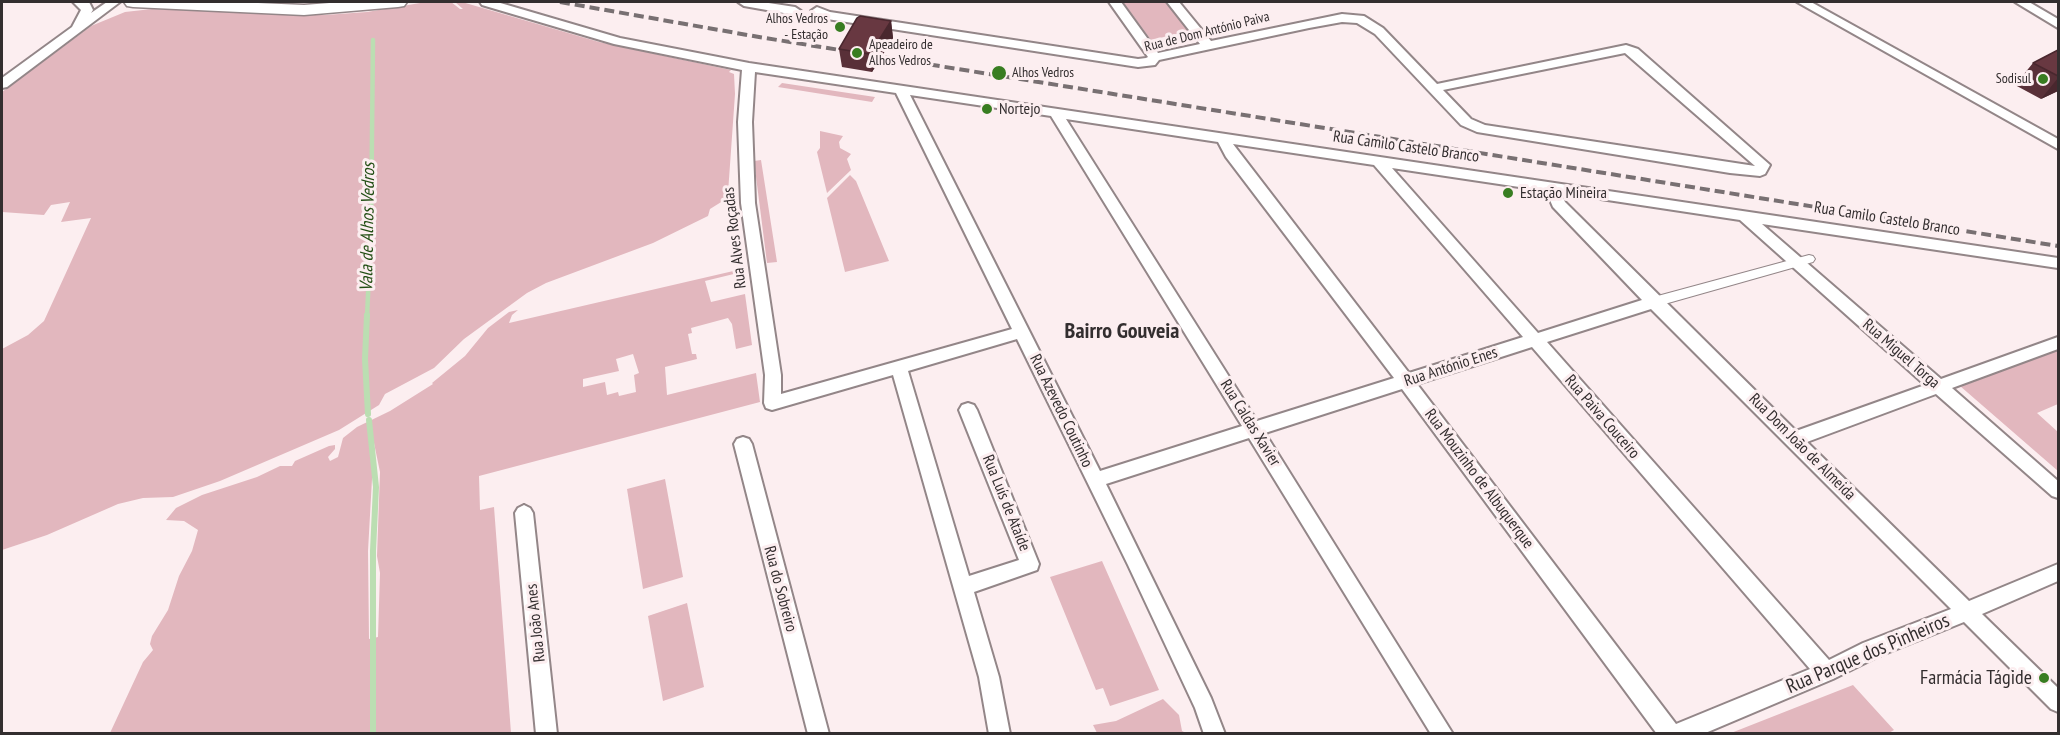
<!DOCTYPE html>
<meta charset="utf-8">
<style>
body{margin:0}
#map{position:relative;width:2060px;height:735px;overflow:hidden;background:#fceef0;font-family:"PT Sans Narrow",sans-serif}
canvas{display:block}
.frame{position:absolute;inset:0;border:3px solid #332e2f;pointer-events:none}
</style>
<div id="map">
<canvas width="2060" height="735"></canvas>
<div class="frame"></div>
</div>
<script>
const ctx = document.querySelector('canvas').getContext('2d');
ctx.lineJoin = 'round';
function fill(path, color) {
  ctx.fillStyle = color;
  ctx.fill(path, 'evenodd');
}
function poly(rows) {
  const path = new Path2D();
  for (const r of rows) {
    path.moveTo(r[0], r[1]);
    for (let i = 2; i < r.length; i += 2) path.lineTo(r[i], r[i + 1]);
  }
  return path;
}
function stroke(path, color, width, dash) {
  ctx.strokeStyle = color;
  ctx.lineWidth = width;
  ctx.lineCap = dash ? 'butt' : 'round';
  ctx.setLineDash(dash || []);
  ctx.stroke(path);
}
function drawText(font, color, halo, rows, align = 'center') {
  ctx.font = font + ' "PT Sans Narrow",sans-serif';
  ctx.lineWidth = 6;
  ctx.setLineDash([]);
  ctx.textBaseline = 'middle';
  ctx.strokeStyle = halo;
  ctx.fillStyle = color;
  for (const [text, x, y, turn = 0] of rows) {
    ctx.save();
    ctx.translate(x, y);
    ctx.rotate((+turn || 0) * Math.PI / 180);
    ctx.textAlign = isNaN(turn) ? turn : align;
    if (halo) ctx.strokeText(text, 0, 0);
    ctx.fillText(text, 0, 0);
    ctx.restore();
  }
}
const green = poly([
 [426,2,451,2,460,9,463,9,455,2,462,2,599,42,731,70,729,72,734,74,735,94,728,193,726,199,710,209,708,216,653,243,546,283,527,293,464,339,434,368,385,394,379,405,339,430,220,481,173,497,143,498,118,504,47,535,2,550,2,349,28,335,44,321,91,218,61,222,70,202,51,205,44,215,2,212,2,92,91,26,125,12,152,9,325,15,367,12],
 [1123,2,1167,2,1190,31,1151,40],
 [782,83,875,97,872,102,778,87],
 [820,131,843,136,839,142,840,148,851,154,847,159,851,170,827,193,817,152,820,148],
 [761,160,777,262,767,263,754,161],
 [850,175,856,181,889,261,845,272,827,198],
 [742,269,742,272,705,281,711,302,745,294,752,345,736,349,732,324,728,318,691,328,692,333,688,334,692,354,696,354,697,359,665,367,667,395,756,373,760,402,479,476,480,510,494,507,511,733,110,733,143,662,153,650,150,644,152,636,168,610,179,576,192,551,198,530,184,521,166,520,176,508,202,495,257,477,280,466,292,466,295,461,329,446,335,445,335,449,328,457,330,461,338,457,343,438,357,427,390,411,433,384,432,383,465,356,488,328,509,312,518,310,512,315,509,323],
 [633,354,639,373,634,375,636,392,619,396,618,392,607,395,605,382,583,387,583,379,619,371,616,359],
 [374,443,380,472,377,556,380,573,378,637,369,639,368,551],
 [2058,350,2058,404,2037,413,2058,432,2058,471,1960,386],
 [665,479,683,577,643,589,627,489],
 [1102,561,1159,690,1110,706,1103,688,1096,690,1050,577],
 [687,603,704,687,663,701,648,616],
 [1853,685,1894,730,1887,734,1731,733],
 [1163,699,1179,715,1182,731,1186,733,1097,733,1093,725,1116,721]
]);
const streamFar1 = poly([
 [367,317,371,230,373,40]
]);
const stream = poly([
 [367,315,365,359,368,414],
 [369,420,376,487,373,551,373,734]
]);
const pedestrian = poly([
 [1809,255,1813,256,1815,259,1813,262,1654,307,1648,302,1654,297,1809,255]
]);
const minor = poly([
 [73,2,89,2,93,10,91,13,107,2,120,2,7,87,2,88,2,78,72,27,81,10,73,2],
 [480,2,497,2,620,38,749,63,2058,258,2058,268,1762,224,1941,379,2058,337,2058,349,1952,388,2058,481,2058,498,2052,496,1936,394,1807,442,1969,601,2058,564,2058,581,1982,614,2058,688,2058,712,2051,709,1964,622,1877,657,1833,679,1703,734,1657,734,1402,389,1265,433,1453,734,1431,734,1249,438,1106,484,1211,698,1225,734,1204,734,1195,708,1128,565,1017,339,908,371,969,576,1019,560,959,410,962,405,968,403,974,405,977,410,1039,564,1037,570,974,592,999,677,1010,734,989,734,979,677,893,375,772,410,766,408,764,403,765,375,741,203,738,122,742,70,614,44,482,5,480,2],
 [755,72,896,93,1012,329,781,394,781,375,755,203,752,122,755,72],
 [910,95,1051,116,1242,426,1100,471,910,95],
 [1066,119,1218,142,1226,157,1394,378,1257,421,1066,119],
 [1233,144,1374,165,1523,337,1409,373,1233,144],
 [1392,168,1546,191,1553,207,1642,300,1538,333,1392,168],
 [1561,193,1740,220,1925,385,1796,431,1565,202,1561,193],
 [1651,309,1951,609,1863,643,1829,660,1547,342,1651,309],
 [1532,347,1810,669,1676,724,1417,384,1532,347],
 [738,2,762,2,795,7,801,11,795,15,744,6,738,2],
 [1109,2,1121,2,1158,53,1200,44,1167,2,1179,2,1211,41,1342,14,1364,16,1383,28,1437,84,1626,45,1638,49,1770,165,1765,174,1760,176,1730,173,1477,132,1461,125,1375,34,1357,23,1342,22,1309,28,1159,60,1155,65,1138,67,827,19,811,11,817,7,830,12,1138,59,1146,58,1148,57,1109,2],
 [1625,53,1755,166,1485,125,1471,119,1443,90,1625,53],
 [1797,2,1811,2,2058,139,2058,149,1797,2],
 [2015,2,2029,2,2058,19,2058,28,2015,2],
 [743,437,749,439,752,444,829,734,808,734,734,444,737,439,743,437],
 [524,505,530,508,533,513,557,734,536,734,515,513,518,508,524,505]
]);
const secondary = poly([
 [124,2,235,2,304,5,342,2,407,2,404,6,398,7,304,15,133,7,127,6,124,2]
]);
const rail = poly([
 [560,2,759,37,2058,246]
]);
const wall = poly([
 [891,21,893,38,872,72,842,67,839,49],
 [2058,50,2058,91,2041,99,2015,85,2033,63]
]);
const shadedWall = poly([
 [891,21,893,38,872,72,870,54],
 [2058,78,2058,91,2041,99]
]);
const building = poly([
 [860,16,891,21,870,54,839,49,857,18,860,16],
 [2058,50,2058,76,2033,63,2058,50]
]);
const markers = [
 [840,27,6,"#387d21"],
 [857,53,6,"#387d21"],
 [999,73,8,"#387d21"],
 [2043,79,6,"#387d21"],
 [987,109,6,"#387d21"],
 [1508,193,6,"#387d21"],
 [2044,678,6,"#387d21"]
];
const farPoinames = [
 ["Alhos Vedros",828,19],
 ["- Estação",828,35],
 ["Apeadeiro de",869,45,"left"],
 ["Alhos Vedros",869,61,"left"],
 ["Alhos Vedros",1012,73,"left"],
 ["Sodisul",2031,79]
];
const farStreetnames = [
 ["Rua de Dom António Paiva",1207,32,-14]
];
const poiNames = [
 ["Nortejo",999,109],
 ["Estação Mineira",1520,193]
];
const streetNames = [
 ["Rua Camilo Castelo Branco",1406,147,8],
 ["Rua Camilo Castelo Branco",1887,219,9],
 ["Rua Alves Roçadas",735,238,-97],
 ["Rua Miguel Torga",1901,354,41],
 ["Rua António Enes",1451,367,-18],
 ["Rua Azevedo Coutinho",1061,411,64],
 ["Rua Paiva Couceiro",1602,417,49],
 ["Rua Caldas Xavier",1250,423,58],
 ["Rua Dom João de Almeida",1802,447,45],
 ["Rua Mouzinho de Albuquerque",1479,479,53],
 ["Rua Luís de Ataíde",1006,503,68],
 ["Rua do Sobreiro",780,589,75],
 ["Rua João Anes",536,623,-96]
];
const waterNames = [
 ["Vala de Alhos Vedros",368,227,-89]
];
const nearStreetnames = [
 ["Rua Parque dos Pinheiros",1868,654,-23]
];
const nearPoinames = [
 ["Farmácia Tágide",2032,678]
];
const districtNames = [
 ["Bairro Gouveia",1122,332]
];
fill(green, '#e2b7be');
stroke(streamFar1, '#bbdeb2', 4.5);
stroke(stream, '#bbdeb2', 6);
stroke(pedestrian, '#938688', 2);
stroke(minor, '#938688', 4);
stroke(secondary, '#938688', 3);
fill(pedestrian, '#fff');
fill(minor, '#fff');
fill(secondary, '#fff');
stroke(rail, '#787072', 4, [10, 5]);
fill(wall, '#593038');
fill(shadedWall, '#49272e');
fill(building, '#683841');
stroke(building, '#49272e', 1.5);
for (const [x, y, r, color] of markers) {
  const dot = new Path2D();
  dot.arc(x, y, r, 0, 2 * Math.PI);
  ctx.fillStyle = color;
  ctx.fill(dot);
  stroke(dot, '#fceef0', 2);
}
drawText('14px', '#332e2f', '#fceef0', farPoinames, 'right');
drawText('14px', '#332e2f', '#fceef0', farStreetnames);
drawText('16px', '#332e2f', '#fceef0', poiNames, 'left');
drawText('16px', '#332e2f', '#fceef0', streetNames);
drawText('italic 18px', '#234f15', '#fceef0', waterNames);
drawText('20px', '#332e2f', '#fceef0', nearStreetnames);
drawText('20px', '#332e2f', '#fceef0', nearPoinames, 'right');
drawText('bold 22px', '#332e2f', '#fceef0', districtNames);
</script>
